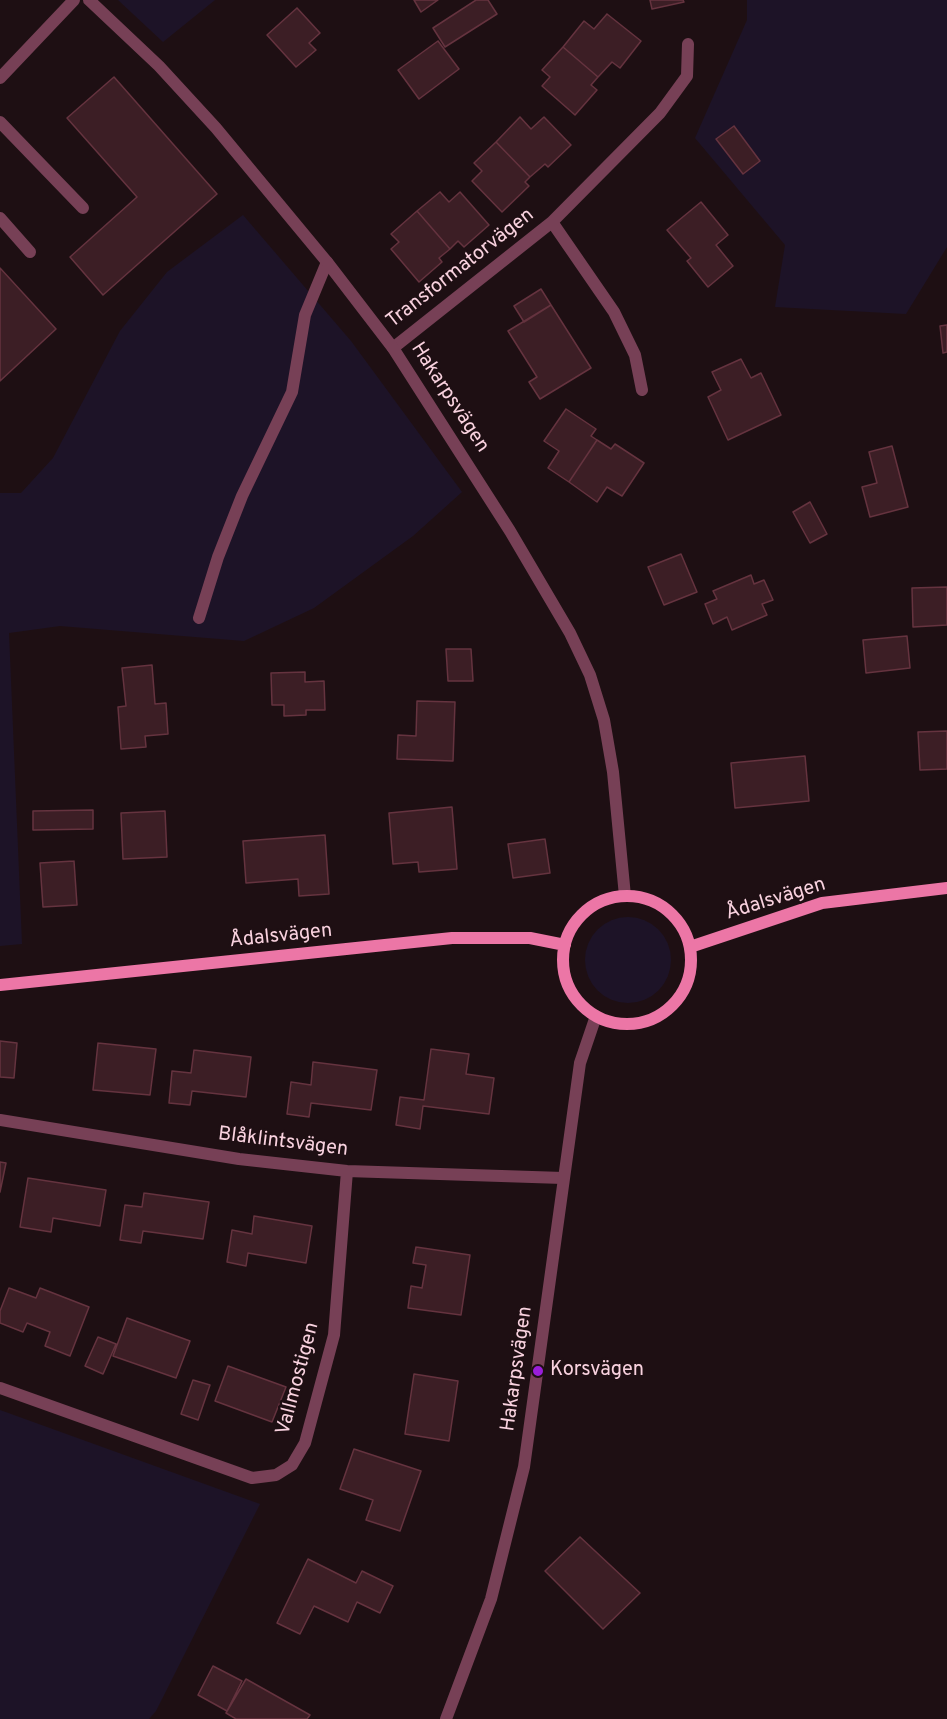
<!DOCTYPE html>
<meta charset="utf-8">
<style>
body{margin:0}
canvas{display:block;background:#1e0f13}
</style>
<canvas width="947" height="1719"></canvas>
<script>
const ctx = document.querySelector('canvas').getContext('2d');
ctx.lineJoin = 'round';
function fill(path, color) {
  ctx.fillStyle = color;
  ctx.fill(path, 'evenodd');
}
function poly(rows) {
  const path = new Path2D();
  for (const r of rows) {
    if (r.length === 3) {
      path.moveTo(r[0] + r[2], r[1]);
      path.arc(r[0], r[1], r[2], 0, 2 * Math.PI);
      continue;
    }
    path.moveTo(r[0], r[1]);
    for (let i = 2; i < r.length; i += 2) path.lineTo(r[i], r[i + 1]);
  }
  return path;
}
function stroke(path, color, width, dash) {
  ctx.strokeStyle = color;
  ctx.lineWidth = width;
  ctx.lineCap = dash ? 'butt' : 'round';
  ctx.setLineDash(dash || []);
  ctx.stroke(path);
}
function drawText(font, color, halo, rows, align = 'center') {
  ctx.font = font + ' Overpass,sans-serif';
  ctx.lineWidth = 5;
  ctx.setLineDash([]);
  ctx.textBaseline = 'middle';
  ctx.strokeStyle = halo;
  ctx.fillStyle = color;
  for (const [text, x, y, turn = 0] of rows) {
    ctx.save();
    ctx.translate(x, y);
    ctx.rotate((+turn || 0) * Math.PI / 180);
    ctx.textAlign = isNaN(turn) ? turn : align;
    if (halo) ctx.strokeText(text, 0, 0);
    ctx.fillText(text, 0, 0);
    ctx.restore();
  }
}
const green = poly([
 [118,0,215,0,163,42],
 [747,0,947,0,947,247,906,314,775,307,785,245,695,138,747,20],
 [243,215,351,341,462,492,413,536,314,608,244,641,60,626,9,633,22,944,0,946,0,493,21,493,53,458,120,331,167,272],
 [628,960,43],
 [0,1410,260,1504,156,1711,149,1719,0,1719]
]);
const building = poly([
 [414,0,438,0,421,12,414,0],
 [476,0,488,0,497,14,445,47,433,28,476,0],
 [650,0,683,0,684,2,652,9,650,0],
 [297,8,320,33,309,43,316,50,296,67,267,35,297,8],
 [607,14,641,41,620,68,612,62,598,77,563,47,584,21,594,29,607,14],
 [438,41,459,69,419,99,398,70,438,41],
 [563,47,598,77,591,85,597,90,575,115,542,86,550,77,542,70,563,47],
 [114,77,217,194,103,295,70,257,137,197,67,118,114,77],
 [520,117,531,129,544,117,571,145,548,167,545,164,530,177,496,142,520,117],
 [734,126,760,161,743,174,716,139,734,126],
 [496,142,530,177,525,182,529,186,502,212,472,181,482,171,474,163,496,142],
 [440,192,449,202,460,192,489,225,464,247,458,241,450,249,417,211,440,192],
 [701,202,728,235,716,245,733,266,708,287,687,261,691,258,667,230,701,202],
 [417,211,450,249,439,258,442,262,419,282,391,249,399,242,391,234,417,211],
 [0,268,56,329,0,381,0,268],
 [541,289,551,305,524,322,514,306,541,289],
 [551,305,591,368,540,399,529,382,537,377,508,331,551,305],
 [947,325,947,352,943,353,940,326,947,325],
 [741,359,751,378,761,373,781,415,728,440,708,397,721,390,712,372,741,359],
 [566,409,596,429,591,436,597,440,569,482,548,468,559,451,544,441,566,409],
 [597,440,611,449,615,444,644,463,622,496,607,487,597,502,569,482,597,440],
 [892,446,908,507,870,517,862,487,877,483,869,452,892,446],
 [810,502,827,534,810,543,793,512,810,502],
 [681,554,697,592,664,605,648,567,681,554],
 [751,575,754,584,764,580,773,600,762,604,767,615,732,630,727,617,713,624,705,604,717,599,713,591,751,575],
 [947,587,947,625,913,627,912,588,947,587],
 [907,636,910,668,866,673,863,640,907,636],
 [446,649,471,649,473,681,448,681,446,649],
 [152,665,155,704,166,703,168,734,145,736,146,747,121,749,118,707,126,706,122,668,152,665],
 [305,672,305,682,324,681,325,710,306,710,306,715,284,716,284,705,272,705,271,673,305,672],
 [417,701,455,702,453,761,397,759,398,735,416,736,417,701],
 [947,731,947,769,920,770,918,732,947,731],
 [805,756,809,801,735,808,731,763,805,756],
 [452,807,457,869,419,872,418,862,393,864,389,813,452,807],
 [93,810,93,829,33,830,33,811,93,810],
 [165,811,167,857,123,859,121,813,165,811],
 [325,835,329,894,299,896,298,879,246,883,243,841,325,835],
 [545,839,550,873,513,878,508,844,545,839],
 [74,861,77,905,43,907,40,863,74,861],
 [0,1041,17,1043,14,1078,0,1077,0,1041],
 [98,1043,156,1049,150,1095,93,1090,98,1043],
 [431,1049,469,1054,466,1074,494,1078,489,1114,423,1106,420,1129,396,1125,400,1097,424,1100,431,1049],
 [194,1050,251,1057,246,1097,192,1091,190,1105,169,1103,172,1071,191,1073,194,1050],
 [313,1062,377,1070,371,1110,311,1103,309,1117,287,1114,291,1082,311,1085,313,1062],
 [0,1162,6,1163,0,1192,0,1162],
 [28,1178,106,1190,100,1226,53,1218,51,1232,20,1227,28,1178],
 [144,1193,209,1202,203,1239,143,1231,141,1243,120,1240,125,1205,142,1207,144,1193],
 [254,1216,312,1226,306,1263,248,1253,246,1266,227,1262,232,1230,252,1234,254,1216],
 [416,1247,470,1255,461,1315,408,1308,411,1286,422,1288,426,1265,413,1263,416,1247],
 [9,1288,36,1298,40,1288,89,1307,70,1356,45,1346,50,1332,27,1323,23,1332,0,1323,0,1311,9,1288],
 [127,1318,190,1341,176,1378,113,1356,127,1318],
 [98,1337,116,1344,103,1374,85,1366,98,1337],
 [228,1366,286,1387,272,1422,215,1401,228,1366],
 [414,1374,458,1381,449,1441,405,1434,414,1374],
 [193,1380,210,1385,198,1420,181,1414,193,1380],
 [354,1449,421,1471,400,1531,366,1520,373,1500,340,1489,354,1449],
 [580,1537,640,1593,603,1629,545,1571,580,1537],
 [308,1559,356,1583,362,1571,393,1586,380,1613,357,1602,348,1622,314,1606,300,1634,277,1623,308,1559],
 [213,1666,242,1681,227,1711,198,1695,213,1666],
 [246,1679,310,1715,307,1719,236,1719,226,1713,246,1679]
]);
const service = poly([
 [0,78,74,0],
 [0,122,83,208],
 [0,218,30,252]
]);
const minor = poly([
 [552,222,614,312,635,355,642,390],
 [393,348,552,222,660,113,687,76,688,44],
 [199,618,218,557,242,496,292,392,305,315,327,262],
 [0,1120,239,1159,347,1171,563,1178],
 [0,1388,252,1478,276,1475,292,1465,305,1443,334,1335,347,1171]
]);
const tertiary = poly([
 [89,0,159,66,216,128,327,262,393,348,510,531,570,633,590,675,604,720,613,772,625,896],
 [446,1719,491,1599,524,1467,580,1063,596,1016]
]);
const secondary = poly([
 [627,960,64],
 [690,947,822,903,947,888],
 [0,985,452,938,530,938,565,945]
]);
const markers = [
 [538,1371,6,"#9a1ed9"]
];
const streetNames = [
 ["Transformatorvägen",461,269,-38],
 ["Hakarpsvägen",449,398,57],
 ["Ådalsvägen",776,900,-17],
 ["Ådalsvägen",281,937,-6],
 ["Blåklintsvägen",283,1143,7],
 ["Hakarpsvägen",518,1369,-82],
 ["Vallmostigen",299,1379,-75]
];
const poiNames = [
 ["Korsvägen",550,1371]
];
fill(green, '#1d1327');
fill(building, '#3c1e25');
stroke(building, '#65333f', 1.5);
stroke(service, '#774056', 12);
stroke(minor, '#774056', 12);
stroke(tertiary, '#774056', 12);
stroke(secondary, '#ec76a6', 12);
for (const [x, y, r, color] of markers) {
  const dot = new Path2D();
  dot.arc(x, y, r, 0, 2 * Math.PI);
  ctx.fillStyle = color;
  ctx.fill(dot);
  stroke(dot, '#1e0f13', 2);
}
drawText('20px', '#f9d2df', '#1e0f13', streetNames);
drawText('20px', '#f9d2df', '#1e0f13', poiNames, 'left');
</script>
